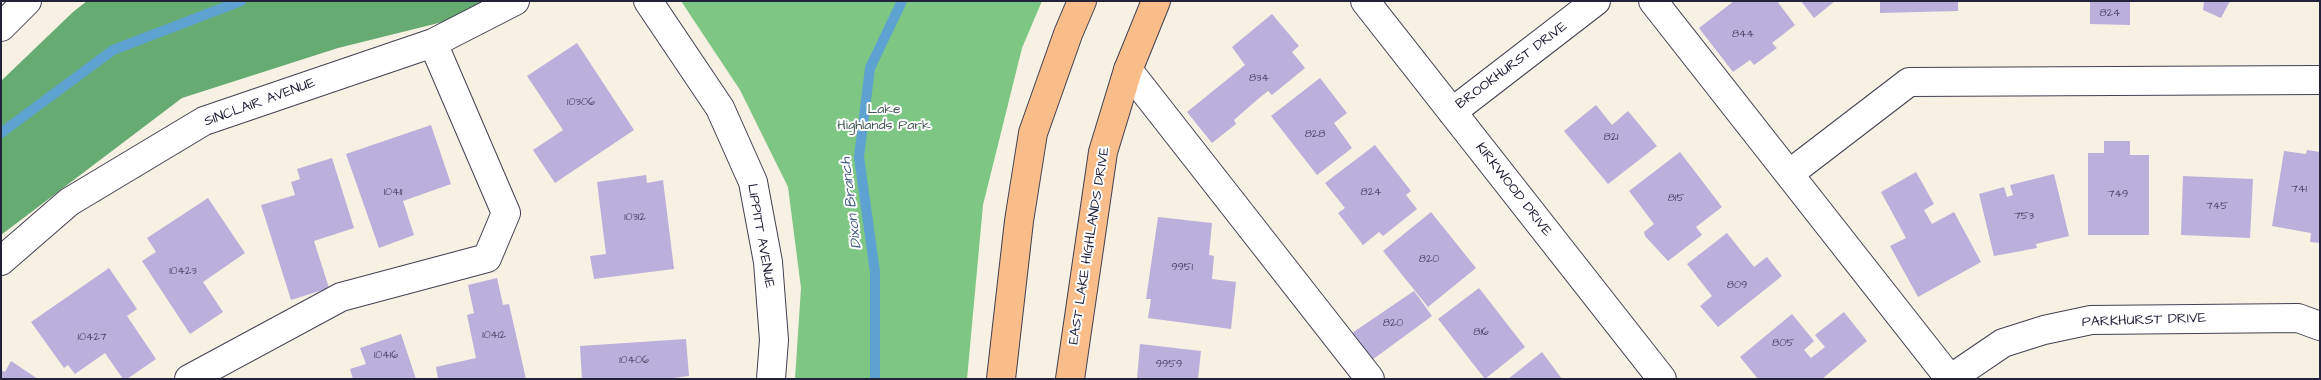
<!DOCTYPE html>
<style>
body{margin:0}
#map{position:relative;width:2321px;height:380px;overflow:hidden;background:#f6f1e2;font-family:"Architects Daughter",sans-serif}
canvas{display:block}
.frame{position:absolute;inset:0;border:2px solid #22223b;pointer-events:none}
</style>
<div id="map">
<canvas width="2321" height="380"></canvas>
<div class="frame"></div>
</div>
<script>
const ctx = document.querySelector('canvas').getContext('2d');
ctx.lineJoin = 'round';
function fill(path, color) {
  ctx.fillStyle = color;
  ctx.fill(path, 'evenodd');
}
function poly(rows) {
  const path = new Path2D();
  for (const r of rows) {
    path.moveTo(r[0], r[1]);
    for (let i = 2; i < r.length; i += 2) path.lineTo(r[i], r[i + 1]);
  }
  return path;
}
function stroke(path, color, width, dash) {
  ctx.strokeStyle = color;
  ctx.lineWidth = width;
  ctx.lineCap = dash ? 'butt' : 'round';
  ctx.setLineDash(dash || []);
  ctx.stroke(path);
}
function drawText(font, color, halo, rows, align = 'center') {
  ctx.font = font + ' "Architects Daughter",sans-serif';
  ctx.lineWidth = 4;
  ctx.setLineDash([]);
  ctx.textBaseline = 'middle';
  ctx.strokeStyle = halo;
  ctx.fillStyle = color;
  for (const [text, x, y, turn = 0] of rows) {
    ctx.save();
    ctx.translate(x, y);
    ctx.rotate((+turn || 0) * Math.PI / 180);
    ctx.textAlign = isNaN(turn) ? turn : align;
    if (halo) ctx.strokeText(text, 0, 0);
    ctx.fillText(text, 0, 0);
    ctx.restore();
  }
}
const green = poly([
 [681,1,1042,1,1022,48,983,205,967,379,795,379,801,288,788,187,740,90]
]);
const forest = poly([
 [87,1,527,1,338,48,182,98,1,235,1,81,73,12]
]);
const stream = poly([
 [1,133,113,50,241,1],
 [875,379,875,272,859,157,870,68,902,1]
]);
const building = poly([
 [1734,1,1777,1,1795,25,1772,43,1777,48,1754,65,1750,60,1733,72,1699,28],
 [1801,1,1835,1,1814,18],
 [1880,1,1958,1,1958,11,1880,13],
 [2090,1,2130,1,2130,25,2090,24],
 [2204,1,2230,1,2221,18,2203,10],
 [1272,14,1299,46,1292,52,1305,68,1272,95,1268,91,1258,99,1234,120,1236,124,1212,143,1187,112,1245,65,1232,47],
 [577,43,634,130,555,183,533,150,563,130,527,76],
 [1320,78,1347,113,1334,123,1352,148,1317,175,1271,116],
 [1596,105,1612,125,1628,111,1657,146,1608,184,1564,131],
 [431,125,451,184,403,201,414,235,379,248,346,154],
 [2104,141,2130,141,2130,155,2149,155,2149,235,2088,235,2088,153,2104,153],
 [1375,145,1411,191,1406,195,1417,209,1383,236,1379,232,1363,245,1338,213,1345,208,1325,183],
 [2307,150,2320,152,2320,243,2310,242,2311,233,2272,226,2284,151,2306,154],
 [1680,152,1722,207,1696,227,1702,235,1668,261,1645,236,1644,232,1654,224,1629,191],
 [332,158,354,228,314,241,329,288,291,300,261,205,295,195,291,182,300,179,297,169],
 [1916,172,1934,204,1924,210,1932,224,1954,212,1981,262,1918,297,1890,246,1906,238,1881,192],
 [2054,174,2069,236,2036,244,2037,248,1994,256,1979,194,2004,187,2007,197,2013,195,2010,185],
 [646,175,647,183,663,180,674,269,594,279,590,256,606,254,597,182],
 [2183,176,2253,179,2250,238,2181,235],
 [208,198,245,253,203,282,223,312,190,334,142,261,156,252,147,238],
 [1431,212,1476,268,1428,307,1383,251],
 [1158,217,1212,223,1209,255,1214,256,1212,279,1236,282,1231,329,1148,318,1151,299,1146,299],
 [1727,233,1754,267,1767,257,1782,276,1718,327,1700,306,1712,296,1687,264],
 [109,268,137,309,127,316,156,359,127,379,123,379,105,353,75,374,68,365,64,368,31,322],
 [497,278,503,305,509,304,526,379,438,379,436,367,476,358,467,315,474,313,468,285],
 [1479,288,1525,347,1485,379,1438,319],
 [1414,291,1432,316,1372,360,1352,333],
 [1844,312,1867,341,1822,379,1758,379,1740,357,1792,314,1814,341,1804,350,1811,358,1825,347,1815,335],
 [401,334,416,379,353,379,350,369,366,364,360,348],
 [686,339,689,376,665,379,582,379,580,346],
 [1140,344,1201,351,1198,379,1137,379],
 [1542,352,1562,379,1508,379],
 [11,361,38,379,1,379,1,370,5,372]
]);
const minor = poly([
 [648,1,720,108,753,182,768,262,774,340,771,379],
 [1365,1,1662,379],
 [1653,1,1950,379],
 [1,27,27,1],
 [1128,70,1370,379],
 [1452,112,1596,1],
 [1789,174,1909,82,2320,80],
 [1,261,69,202,204,121,433,43,515,1],
 [189,379,341,297,487,258,506,213,433,43],
 [1950,379,2003,343,2044,330,2091,320,2298,318,2320,326]
]);
const major = poly([
 [1001,379,1019,221,1033,133,1068,34,1082,1],
 [1070,379,1103,152,1128,70,1156,1]
]);
const numberNames = [
 ["824",2110,14],
 ["844",1743,35],
 ["834",1259,79],
 ["10306",581,103],
 ["828",1315,135],
 ["821",1611,138],
 ["741",2299,190],
 ["10411",393,193],
 ["824",1371,193],
 ["749",2118,195],
 ["815",1676,199],
 ["745",2217,207],
 ["753",2024,217],
 ["10312",635,218],
 ["820",1429,260],
 ["9951",1182,268],
 ["10423",183,272],
 ["809",1737,286],
 ["820",1393,324],
 ["816",1481,333],
 ["10412",494,336],
 ["10427",92,338],
 ["805",1783,344],
 ["10416",386,356],
 ["10406",634,361],
 ["9959",1169,365]
];
const streetNames = [
 ["BROOKHURST DRIVE",1512,66,-37],
 ["SINCLAIR AVENUE",260,103,-20],
 ["KIRKWOOD DRIVE",1513,190,52],
 ["LIPPITT AVENUE",760,236,80],
 ["EAST LAKE HIGHLANDS DRIVE",1090,246,-81],
 ["PARKHURST DRIVE",2144,321,-2]
];
const parkNames = [
 ["Lake",884,110],
 ["Highlands Park",884,126]
];
const waterNames = [
 ["Dixon Branch",852,203,-97]
];
fill(green, '#7ec683');
fill(forest, '#66ab71');
stroke(stream, '#5ea2d2', 10);
fill(building, '#bbafdc');
stroke(minor, '#424154', 30);
stroke(major, '#424154', 30);
stroke(minor, '#fff', 28);
stroke(major, '#f8bd88', 28);
drawText('11px', '#484563', null, numberNames);
drawText('14px', '#22223b', '#fff', streetNames);
drawText('14px', '#425b54', '#fff', parkNames);
drawText('italic 15px', '#3d5c7f', '#fff', waterNames);
</script>
